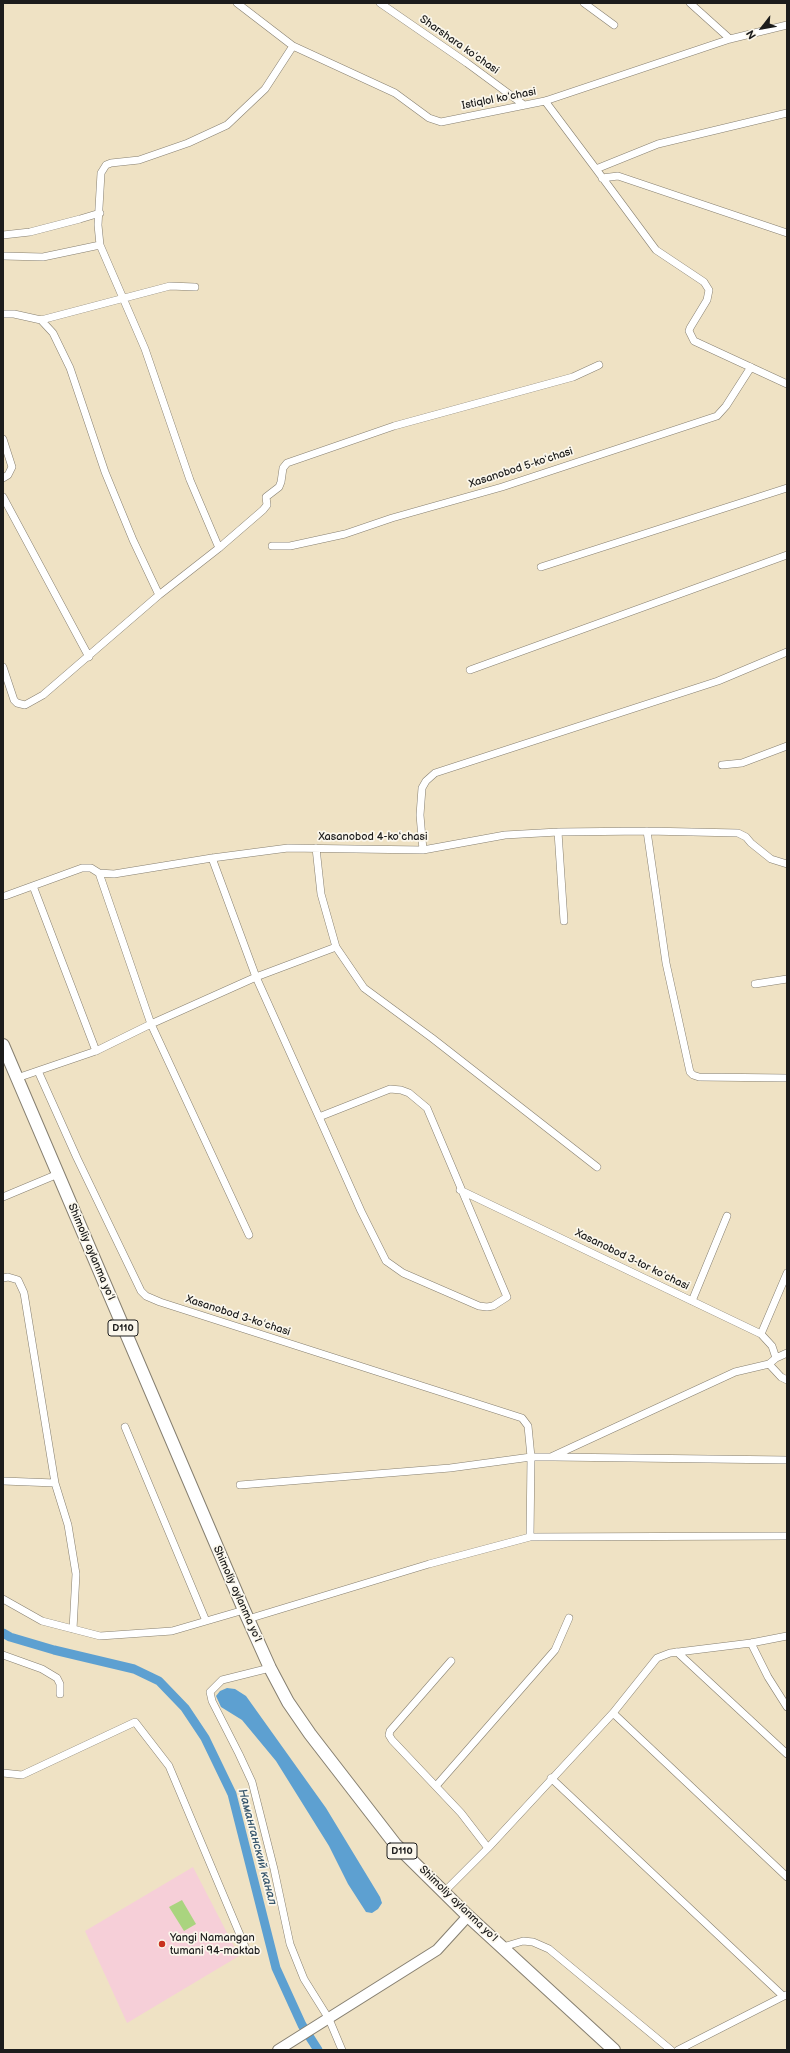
<!DOCTYPE html>
<meta charset="utf-8">
<style>
body{margin:0}
#map{position:relative;width:790px;height:2053px;overflow:hidden;background:#efe2c4;font-family:"Balsamiq Sans",sans-serif}
canvas{display:block}
.frame{position:absolute;inset:0;border:4px solid #1c1c1c;pointer-events:none}
.north{position:absolute;left:742px;top:8px;width:40px;height:40px;-webkit-text-stroke:3px #fbf7ec;paint-order:stroke;rotate:239deg;font-size:11px;font-weight:700;line-height:16px;text-align:center;color:#1c1c1c}
.north::after{content:'';display:block;margin:auto;width:14px;height:18px;background:#1c1c1c;clip-path:polygon(50% 0,100% 100%,50% 72%,0 100%)}
</style>
<div id="map">
<canvas width="790" height="2053"></canvas>
<div class="frame"></div>
<div class="north">N</div>
</div>
<script>
const ctx = document.querySelector('canvas').getContext('2d');
ctx.lineJoin = 'round';
function fill(path, color) {
  ctx.fillStyle = color;
  ctx.fill(path, 'evenodd');
}
function poly(rows) {
  const path = new Path2D();
  for (const r of rows) {
    path.moveTo(r[0], r[1]);
    for (let i = 2; i < r.length; i += 2) path.lineTo(r[i], r[i + 1]);
  }
  return path;
}
function stroke(path, color, width, dash) {
  ctx.strokeStyle = color;
  ctx.lineWidth = width;
  ctx.lineCap = dash ? 'butt' : 'round';
  ctx.setLineDash(dash || []);
  ctx.stroke(path);
}
function drawText(font, color, halo, rows, align = 'center') {
  ctx.font = font + ' "Balsamiq Sans",sans-serif';
  ctx.lineWidth = 3.5;
  ctx.setLineDash([]);
  ctx.textBaseline = 'middle';
  ctx.strokeStyle = halo;
  ctx.fillStyle = color;
  for (const [text, x, y, turn = 0] of rows) {
    ctx.save();
    ctx.translate(x, y);
    ctx.rotate((+turn || 0) * Math.PI / 180);
    ctx.textAlign = isNaN(turn) ? turn : align;
    if (halo) ctx.strokeText(text, 0, 0);
    ctx.fillText(text, 0, 0);
    ctx.restore();
  }
}
const built = poly([
 [193,1867,239,1956,127,2023,85,1931]
]);
const green = poly([
 [182,1900,196,1924,184,1931,169,1907]
]);
const water = poly([
 [227,1688,235,1689,246,1696,326,1808,380,1897,382,1903,378,1909,372,1913,366,1912,348,1884,329,1846,276,1761,242,1720,221,1707,216,1696,220,1691]
]);
const canal = poly([
 [3,1633,10,1637,54,1650,134,1669,159,1681,185,1708,205,1738,232,1794,276,1968,302,2025,318,2050]
]);
const minor = poly([
 [237,3,293,46,395,93,429,118,441,122,545,101,730,39,787,25],
 [380,3,467,63,524,105],
 [584,3,614,25],
 [690,3,730,39],
 [545,101,596,169,658,144,787,113],
 [596,169,656,250,704,282,709,290,707,300,690,328,689,331,694,341,787,384],
 [602,178,618,176,787,233],
 [3,235,30,232,80,219,100,213],
 [100,245,145,349,190,480,219,548],
 [3,256,43,257,100,245,98,225,101,173,106,165,111,163,139,160,188,143,227,125,265,89,293,46],
 [3,314,14,314,41,320,170,286,195,287],
 [41,320,53,333,70,368,105,472,133,540,159,595],
 [3,439,12,467,8,475,3,478],
 [3,497,89,657],
 [272,546,290,546,345,534,392,518,502,487,717,416,726,406,751,367],
 [541,567,787,488],
 [3,667,14,700,17,703,25,705,43,695,159,595,219,548,263,510,267,505,266,497,279,487,281,482,283,468,287,463,394,426,573,377,599,365],
 [470,670,787,555],
 [722,765,742,763,787,746],
 [647,831,666,963,690,1072,693,1075,699,1077,787,1078],
 [558,832,564,921],
 [423,850,420,815,422,788,426,781,435,773,718,681,787,652],
 [212,858,256,977,319,1117,361,1211,386,1261,403,1273,479,1306,487,1307,493,1306,507,1297,427,1108,409,1093,401,1090,390,1089,319,1117],
 [99,873,151,1024,249,1235],
 [5,896,82,868,91,868,99,873,114,874,212,858,288,848,423,850,505,835,558,832,647,831,738,833,746,837,751,843,771,859,787,864],
 [336,947,364,988,432,1038,597,1167],
 [755,984,787,979],
 [96,1051,151,1024,256,977,336,947,321,894,316,848],
 [38,1071,77,1158,141,1291,146,1296,160,1302,522,1418,528,1426,531,1457,530,1537],
 [17,1078,96,1051,33,886],
 [460,1190,761,1334,772,1346,776,1358,769,1364],
 [3,1197,58,1174],
 [3,1278,8,1277,18,1280,24,1293,55,1483,68,1525,76,1574,73,1629],
 [692,1301,727,1216],
 [761,1334,787,1273],
 [776,1358,787,1353],
 [125,1427,206,1621],
 [554,1457,787,1460],
 [3,1481,55,1483],
 [240,1485,450,1468,531,1457,551,1457,735,1372,769,1364,781,1377,787,1380],
 [3,1599,42,1621,100,1636,172,1631,244,1610],
 [248,1619,429,1564,530,1537,787,1536],
 [751,1643,768,1677,787,1707],
 [677,1652,787,1754],
 [3,1655,42,1669,57,1678,60,1684,60,1694],
 [451,1661,390,1731,389,1735,392,1740,461,1813,488,1848],
 [270,1668,222,1680,210,1692,212,1701,239,1754,252,1782,274,1869,290,1944,304,1979,329,2019,342,2050],
 [613,1713,787,1877],
 [3,1773,22,1775,135,1722,169,1766,246,1949],
 [551,1778,783,1996],
 [436,1786,555,1650,569,1618],
 [444,1892,488,1848,613,1713,657,1658,670,1653,751,1643,787,1636],
 [503,1947,523,1941,533,1942,549,1949,671,2050],
 [678,2050,786,1995]
]);
const secondary = poly([
 [278,2050,437,1950,468,1916]
]);
const primary = poly([
 [3,1045,244,1610,270,1668,288,1702,310,1734,395,1844,468,1916,614,2050]
]);
const markers = [
 [162,1944,4,"#c8321e"]
];
const shields = [
 [123,1328,30],
 [402,1851,30]
];
const shieldNames = [
 ["D110",123,1328],
 ["D110",402,1851]
];
const streetNames = [
 ["Sharshara koʻchasi",459,45,35],
 ["Istiqlol koʻchasi",499,99,-11],
 ["Xasanobod 5-koʻchasi",521,468,-18],
 ["Xasanobod 4-koʻchasi",373,837],
 ["Shimoliy aylanma yoʻl",91,1252,67],
 ["Xasanobod 3-tor koʻchasi",632,1260,26],
 ["Xasanobod 3-koʻchasi",238,1316,18],
 ["Shimoliy aylanma yoʻl",237,1594,66],
 ["Shimoliy aylanma yoʻl",458,1904,44]
];
const poiNames = [
 ["Yangi Namangan",170,1938],
 ["tumani 94-maktab",170,1951]
];
const waterNames = [
 ["Наманганский канал",257,1847,75]
];
fill(built, '#f6cfd8');
fill(green, '#aad47f');
fill(water, '#5da0d1');
stroke(canal, '#5da0d1', 9);
stroke(minor, '#867f70', 8);
stroke(secondary, '#867f70', 12);
stroke(primary, '#867f70', 14);
stroke(minor, '#fff', 7);
stroke(secondary, '#fff', 10);
stroke(primary, '#fff', 12);
for (const [x, y, r, color] of markers) {
  const dot = new Path2D();
  dot.arc(x, y, r, 0, 2 * Math.PI);
  ctx.fillStyle = color;
  ctx.fill(dot);
  stroke(dot, '#fbf7ec', 1.5);
}
for (const [x, y, w] of shields) {
  const box = new Path2D();
  box.roundRect(x - w / 2, y - 8, w, 16, 3);
  ctx.fillStyle = '#fbf7ec';
  ctx.fill(box);
  stroke(box, '#1c1c1c', 1);
}
drawText('bold 10px', '#1c1c1c', null, shieldNames);
drawText('11px', '#1c1c1c', '#fbf7ec', streetNames);
drawText('11px', '#1c1c1c', '#fbf7ec', poiNames, 'left');
drawText('italic 12px', '#39576d', '#fbf7ec', waterNames);
</script>
